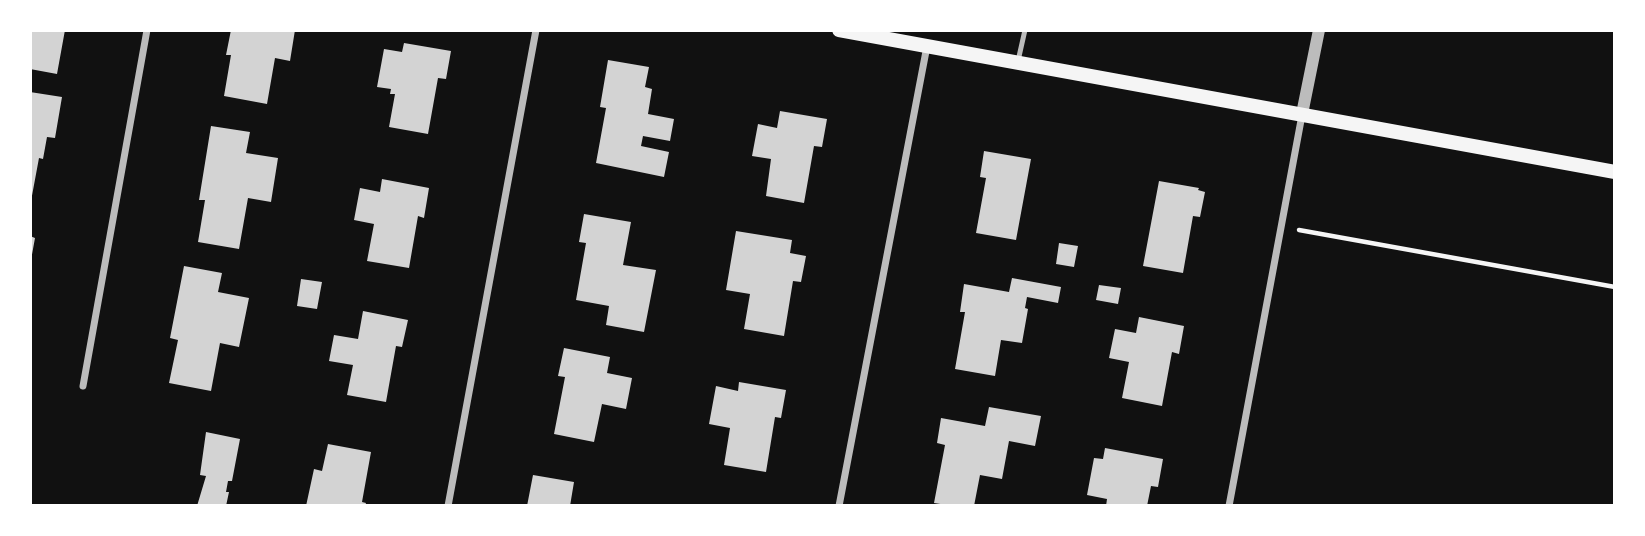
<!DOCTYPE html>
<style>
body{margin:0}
#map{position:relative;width:1645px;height:536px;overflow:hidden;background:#111;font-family:"Fira Sans Condensed",sans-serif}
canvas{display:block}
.frame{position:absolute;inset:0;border:32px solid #fff;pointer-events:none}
</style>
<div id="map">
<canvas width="1645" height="536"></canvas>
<div class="frame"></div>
</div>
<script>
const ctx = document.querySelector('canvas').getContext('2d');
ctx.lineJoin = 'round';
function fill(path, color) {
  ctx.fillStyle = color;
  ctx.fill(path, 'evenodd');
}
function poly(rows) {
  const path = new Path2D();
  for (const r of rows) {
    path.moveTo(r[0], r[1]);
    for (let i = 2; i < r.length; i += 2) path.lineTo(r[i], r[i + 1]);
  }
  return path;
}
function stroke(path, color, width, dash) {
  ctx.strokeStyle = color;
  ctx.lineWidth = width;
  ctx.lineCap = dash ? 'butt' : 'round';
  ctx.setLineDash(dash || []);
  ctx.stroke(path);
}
const building = poly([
 [30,30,65,30,57,74,30,69],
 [231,30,295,30,290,61,275,58,267,104,224,96,231,55,226,55],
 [404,43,451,51,446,79,438,78,428,134,389,127,395,94,390,94,391,89,377,87,384,49,402,52],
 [608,60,649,67,645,87,652,89,648,114,674,119,670,141,643,136,641,146,669,152,664,177,596,163,606,108,600,107],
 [30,92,62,97,55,138,47,137,43,159,39,158,31,201],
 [780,111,827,119,822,147,814,146,804,203,766,196,771,159,752,156,758,124,777,128],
 [211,126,250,132,246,153,278,158,271,202,248,198,239,249,198,242,205,200,199,200],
 [984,151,1031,159,1016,240,976,233,986,178,980,177],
 [382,179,429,188,424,218,418,216,409,268,367,261,374,224,354,220,360,188,380,192],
 [1159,181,1199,188,1198,190,1205,192,1200,217,1193,216,1183,273,1143,266],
 [584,214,631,222,623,265,656,270,644,332,606,325,609,306,576,300,586,243,579,242],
 [736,231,792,240,790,253,806,256,801,282,793,281,784,336,744,329,750,294,726,290],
 [30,236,35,238,31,260,30,260],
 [1059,243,1078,246,1074,267,1056,264],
 [184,266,222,273,218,292,249,298,239,347,220,343,211,391,169,383,178,340,170,338],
 [1012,278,1061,287,1058,303,1027,297,1025,308,1028,309,1022,343,1001,340,995,376,955,369,965,312,960,312,964,284,1009,292],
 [301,279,322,282,317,309,297,306],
 [1099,285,1121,288,1118,304,1096,300],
 [363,311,408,320,402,347,396,346,386,402,347,395,353,365,329,361,334,335,358,339],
 [1139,317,1184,326,1179,354,1172,352,1162,406,1122,398,1129,362,1109,358,1115,329,1136,333],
 [564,348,610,357,607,373,632,378,626,409,602,404,594,442,554,434,565,377,558,376],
 [739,382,786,390,781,418,775,417,766,472,724,465,730,428,709,424,716,386,738,391],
 [989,407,1041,416,1035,446,1009,441,1002,479,980,475,974,506,953,506,934,503,945,445,937,443,941,418,985,426],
 [206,432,240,439,232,481,228,481,226,492,229,492,226,506,197,506,206,476,200,475],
 [328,444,371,452,362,502,366,503,365,506,306,506,314,469,322,471],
 [1105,448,1163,459,1158,487,1151,486,1147,506,1106,506,1107,499,1087,495,1094,458,1103,459],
 [533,475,574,482,570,506,527,506]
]);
const path = poly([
 [1299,230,1615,287]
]);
const service = poly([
 [1018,61,1025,30]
]);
const minor = poly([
 [83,386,147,30],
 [448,506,536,30],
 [839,506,927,46],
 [1229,506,1302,115]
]);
const tertiary = poly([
 [1302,114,1319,30]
]);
const secondary = poly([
 [839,30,1615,172]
]);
fill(building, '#d3d3d3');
stroke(path, '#f5f5f5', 4.5);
stroke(service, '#bcbcbc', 5);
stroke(minor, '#bcbcbc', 7);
stroke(tertiary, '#bcbcbc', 12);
stroke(secondary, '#f5f5f5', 14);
</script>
